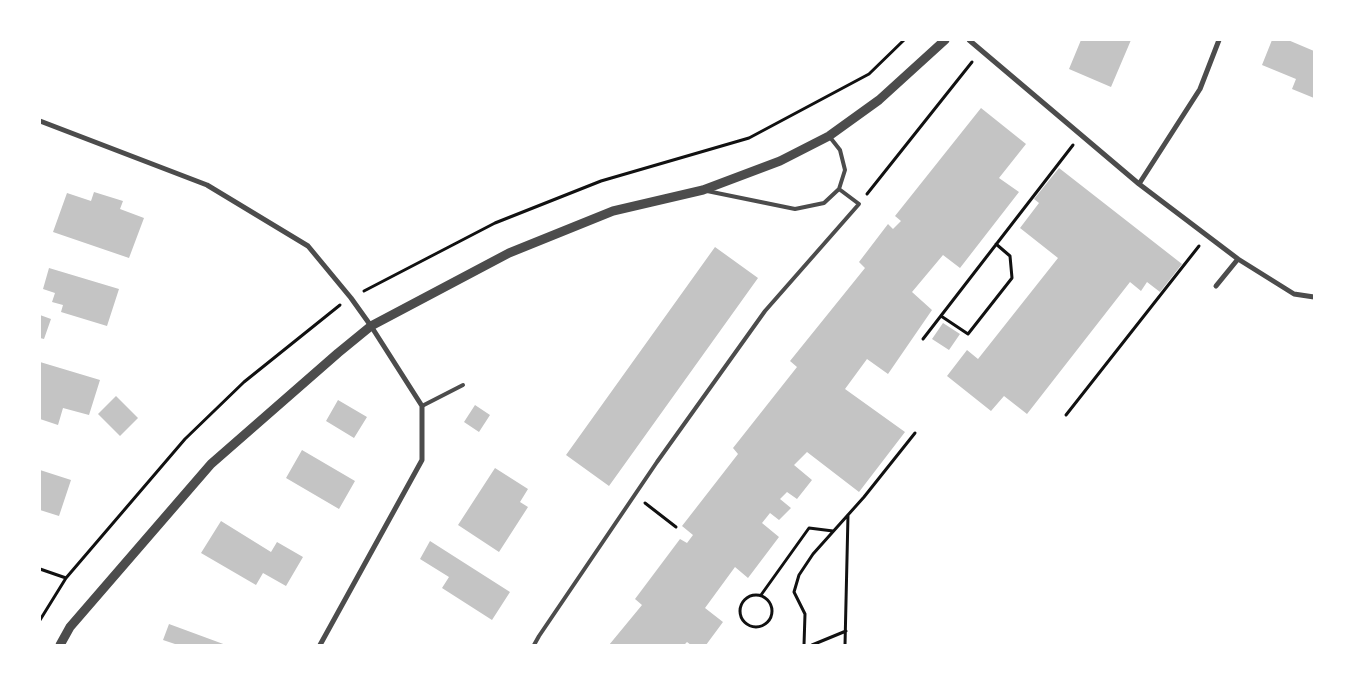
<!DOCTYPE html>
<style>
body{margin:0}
#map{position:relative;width:1354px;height:685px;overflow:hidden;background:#fff;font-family:"Noto Sans",sans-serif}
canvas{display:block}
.frame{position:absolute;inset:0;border:41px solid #fff;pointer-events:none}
</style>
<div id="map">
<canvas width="1354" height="685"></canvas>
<div class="frame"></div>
</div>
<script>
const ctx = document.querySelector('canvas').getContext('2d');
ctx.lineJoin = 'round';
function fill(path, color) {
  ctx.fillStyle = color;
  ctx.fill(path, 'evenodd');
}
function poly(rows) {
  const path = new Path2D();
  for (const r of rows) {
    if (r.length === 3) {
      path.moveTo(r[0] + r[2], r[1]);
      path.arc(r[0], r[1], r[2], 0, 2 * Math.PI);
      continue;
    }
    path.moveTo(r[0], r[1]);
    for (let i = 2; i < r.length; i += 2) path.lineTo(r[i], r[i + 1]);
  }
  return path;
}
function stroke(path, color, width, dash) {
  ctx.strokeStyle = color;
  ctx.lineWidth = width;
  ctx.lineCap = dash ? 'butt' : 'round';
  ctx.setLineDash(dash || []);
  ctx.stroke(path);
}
const building = poly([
 [1081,40,1131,40,1111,87,1069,69],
 [1272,40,1288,40,1314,51,1314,98,1292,89,1296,79,1262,65],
 [981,108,1026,144,999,178,1019,192,960,268,943,255,912,292,932,310,888,374,867,359,845,389,905,432,859,492,807,452,794,465,812,480,797,499,787,492,780,499,791,508,779,520,770,513,762,523,779,537,748,578,735,567,705,608,723,622,706,645,691,645,687,642,684,645,609,645,642,605,635,599,680,539,687,543,693,535,682,526,738,454,733,448,797,367,790,361,865,268,859,262,888,224,893,229,901,221,895,216],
 [1059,168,1182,264,1160,292,1147,282,1141,291,1130,282,1027,414,1004,396,991,411,947,376,967,350,978,359,1058,258,1020,228,1039,203,1034,199],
 [94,192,123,201,120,209,144,218,129,258,53,232,67,193,91,201],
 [715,247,758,278,609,486,566,455],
 [49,268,119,289,107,326,61,312,63,305,52,302,55,293,43,289],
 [40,315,51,319,44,339,40,338],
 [943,323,960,334,949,350,932,339],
 [40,362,100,380,89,415,63,408,58,425,40,419],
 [116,396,138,418,120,436,98,414],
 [338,400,367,417,354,438,326,421],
 [475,405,490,415,479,432,464,422],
 [302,450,355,481,339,509,286,478],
 [495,468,528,489,520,502,528,507,499,552,458,525],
 [40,470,71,480,59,516,40,510],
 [221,521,271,552,277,542,303,557,286,586,263,573,256,585,201,553],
 [430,541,510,592,492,620,442,588,449,577,420,559],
 [169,624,226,645,178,645,163,640]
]);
const path = poly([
 [867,194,972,62],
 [364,291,495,223,601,181,749,138,869,74,904,40],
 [941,316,968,334,1012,278,1010,256,996,244],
 [923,339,1073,145],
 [1066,415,1199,246],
 [645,503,676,527],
 [40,569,66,578],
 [756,611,16],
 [761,595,809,528,833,531],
 [40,620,66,578,185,439,244,382,340,305],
 [804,645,805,614,794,592,799,575,813,554,864,497,915,433],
 [812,645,846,631],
 [845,645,848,515]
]);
const service = poly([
 [707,191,795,209,824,203,839,189,845,170,840,150,829,136],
 [422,406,463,385],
 [534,645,539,636,657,462,765,311,859,204,839,189]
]);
const minor = poly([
 [969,40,1139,184,1238,259,1294,294,1314,297],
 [40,121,207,185,308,246,351,298,371,326,422,406,422,460,320,645],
 [1139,184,1200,89,1219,40],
 [1216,286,1238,259]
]);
const tertiary = poly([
 [60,645,70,627,211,464,338,353,371,326,509,253,613,211,703,190,780,161,829,136,879,100,945,40]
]);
fill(building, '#c4c4c4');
stroke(path, '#111', 3);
stroke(service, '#4c4c4c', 4);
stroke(minor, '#4c4c4c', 5);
stroke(tertiary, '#4c4c4c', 9);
</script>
